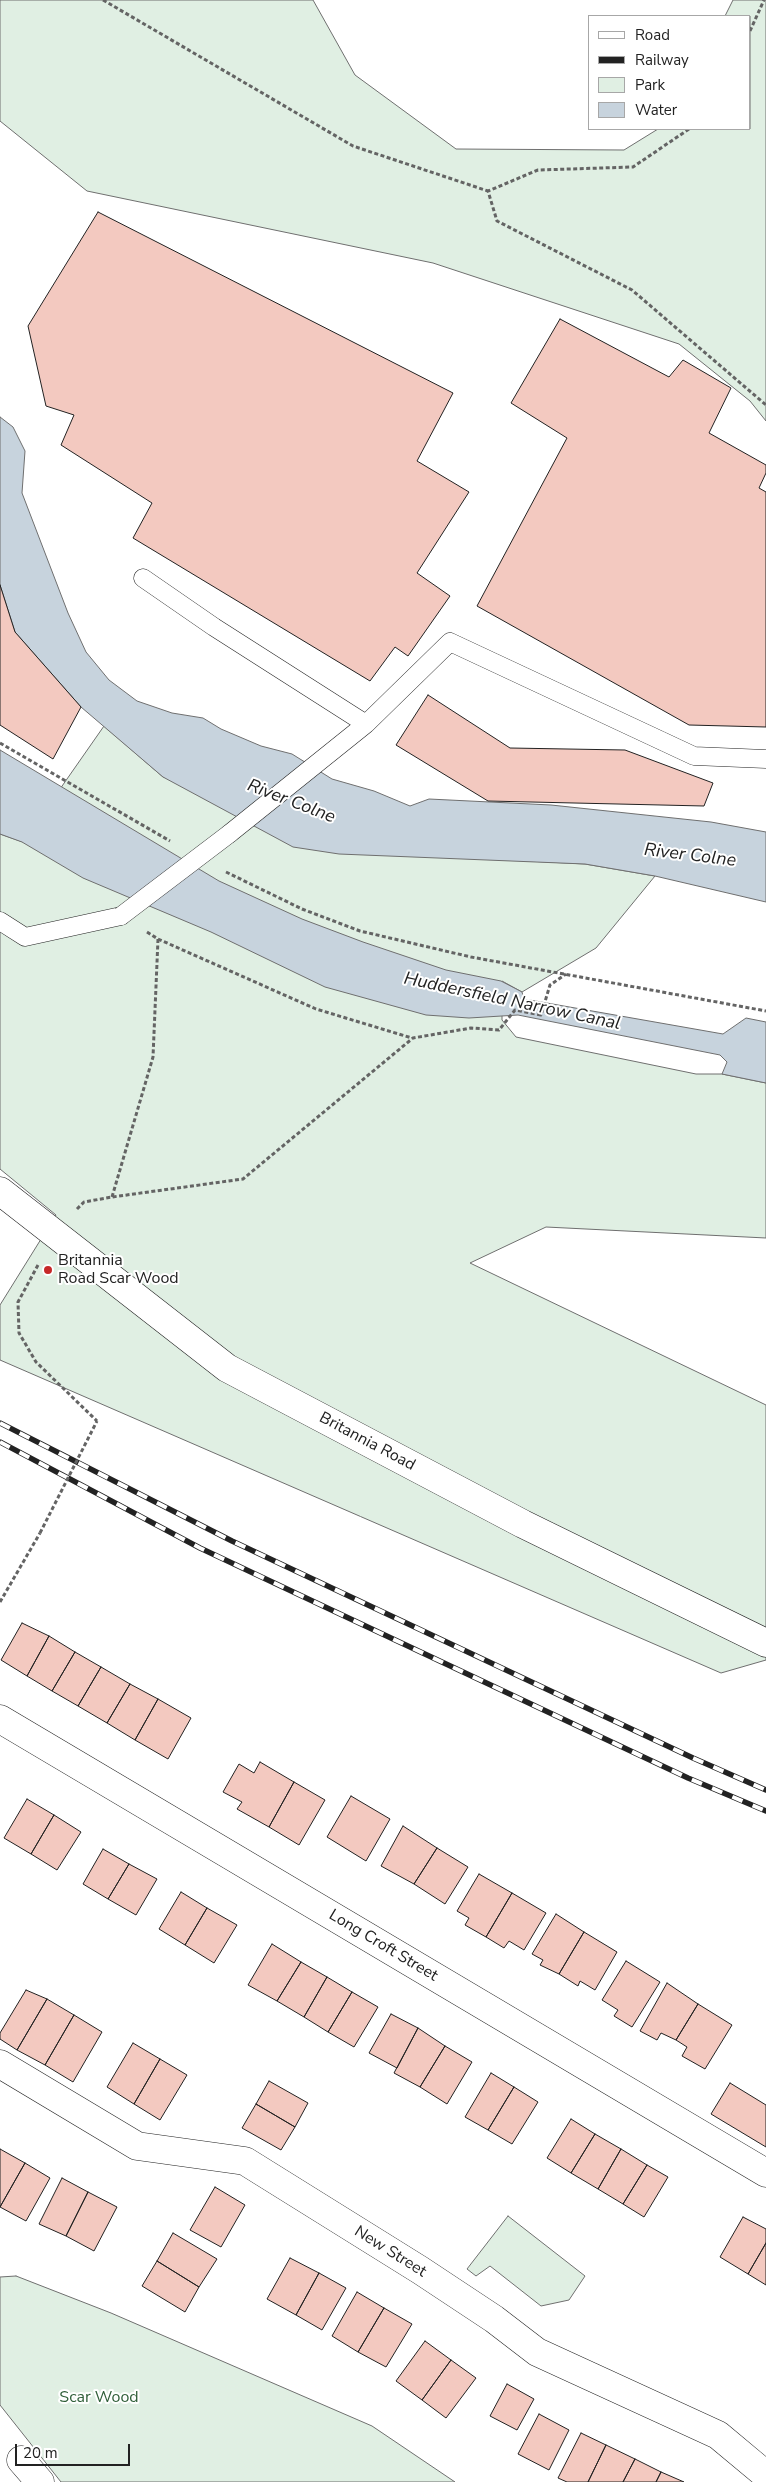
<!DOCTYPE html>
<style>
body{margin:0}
#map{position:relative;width:766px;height:2482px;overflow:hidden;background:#fff;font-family:"Nunito Sans",sans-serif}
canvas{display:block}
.legend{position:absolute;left:588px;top:15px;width:162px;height:115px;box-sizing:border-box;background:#fff;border:1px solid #a7a7a7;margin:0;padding:6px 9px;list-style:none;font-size:15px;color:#222}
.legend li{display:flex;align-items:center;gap:10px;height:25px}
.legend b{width:25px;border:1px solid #a7a7a7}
.scale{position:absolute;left:15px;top:2444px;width:115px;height:22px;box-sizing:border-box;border:2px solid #222;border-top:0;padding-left:6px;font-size:15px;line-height:18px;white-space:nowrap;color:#222;-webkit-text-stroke:4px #fff;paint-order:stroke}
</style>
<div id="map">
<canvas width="766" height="2482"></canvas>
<ul class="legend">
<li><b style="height:6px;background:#fff"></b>Road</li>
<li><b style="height:6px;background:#222"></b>Railway</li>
<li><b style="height:14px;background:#e0efe3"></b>Park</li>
<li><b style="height:14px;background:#c7d3dd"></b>Water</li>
</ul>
<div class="scale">20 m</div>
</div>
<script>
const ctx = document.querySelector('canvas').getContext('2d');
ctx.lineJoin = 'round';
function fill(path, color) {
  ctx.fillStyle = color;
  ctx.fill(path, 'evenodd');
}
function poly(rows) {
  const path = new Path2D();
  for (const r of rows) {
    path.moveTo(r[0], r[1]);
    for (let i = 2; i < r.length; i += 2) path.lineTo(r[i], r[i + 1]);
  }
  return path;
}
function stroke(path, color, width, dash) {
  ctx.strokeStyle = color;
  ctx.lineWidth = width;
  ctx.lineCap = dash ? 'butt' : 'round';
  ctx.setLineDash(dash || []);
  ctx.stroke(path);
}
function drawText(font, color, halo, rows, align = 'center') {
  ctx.font = font + ' "Nunito Sans",sans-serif';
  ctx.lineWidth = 4;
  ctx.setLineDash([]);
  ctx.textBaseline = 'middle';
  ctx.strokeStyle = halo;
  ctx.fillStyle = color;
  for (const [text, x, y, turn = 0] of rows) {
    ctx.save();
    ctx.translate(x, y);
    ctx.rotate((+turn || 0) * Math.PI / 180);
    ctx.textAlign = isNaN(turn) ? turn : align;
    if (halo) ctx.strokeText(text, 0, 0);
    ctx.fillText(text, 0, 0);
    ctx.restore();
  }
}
const green = poly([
 [0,0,313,0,355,75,456,149,624,150,658,129,750,129,750,16,725,16,733,0,766,0,766,421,750,401,679,344,433,263,87,191,0,121,0,0],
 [104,726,163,777,490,859,585,864,655,876,596,948,522,992,502,981,502,1020,516,1037,696,1074,722,1074,766,1083,766,1238,546,1227,470,1263,766,1405,766,1660,721,1673,0,1360,0,1305,56,1215,0,1169,0,834,23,842,104,726],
 [508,2216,585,2276,569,2300,541,2306,490,2266,476,2276,467,2269,508,2216],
 [16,2276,111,2313,372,2426,455,2482,61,2482,0,2405,0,2277,16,2276]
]);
const water = poly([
 [0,417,13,427,25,451,22,493,68,613,86,652,109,680,137,701,172,713,203,718,221,729,261,746,292,754,332,779,374,791,410,806,429,799,551,805,711,822,766,832,766,902,655,876,585,864,339,854,293,847,163,777,81,707,15,632,0,585,0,417],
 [0,750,219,881,302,919,363,942,446,970,501,981,522,992,524,999,723,1034,746,1018,766,1022,766,1083,722,1074,727,1062,720,1055,518,1015,469,1018,426,1015,325,987,211,932,83,878,22,842,0,834,0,750]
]);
const building = poly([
 [98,212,453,393,417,461,469,492,417,573,450,596,408,656,395,647,370,681,133,538,152,503,61,445,74,415,46,406,28,326,98,212],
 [560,319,669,377,683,360,731,388,709,433,766,465,766,473,759,488,766,492,766,727,689,725,477,606,567,438,511,403,560,319],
 [0,585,15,632,81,707,53,759,0,725,0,585],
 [428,695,510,748,625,750,713,783,704,806,488,801,396,745,428,695],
 [22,1623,49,1636,27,1676,1,1660,22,1623],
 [49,1636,75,1652,52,1691,27,1676,49,1636],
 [75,1652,101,1667,78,1706,52,1691,75,1652],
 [101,1667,130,1684,107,1723,78,1706,101,1667],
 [130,1684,158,1699,135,1740,107,1723,130,1684],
 [158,1699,191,1718,168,1759,135,1740,158,1699],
 [260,1762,294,1782,269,1827,237,1809,242,1802,223,1792,239,1764,254,1773,260,1762],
 [294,1782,325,1800,299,1845,269,1827,294,1782],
 [351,1796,390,1819,366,1861,327,1837,351,1796],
 [27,1799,54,1815,31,1854,4,1838,27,1799],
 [54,1815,81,1832,57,1870,31,1854,54,1815],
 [403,1826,437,1848,414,1884,381,1866,403,1826],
 [437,1848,468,1867,445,1904,414,1884,437,1848],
 [103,1849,129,1864,108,1899,83,1884,103,1849],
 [129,1864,157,1879,136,1915,108,1899,129,1864],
 [479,1874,512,1893,486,1937,465,1925,469,1918,457,1911,479,1874],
 [181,1892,207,1908,185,1945,159,1929,181,1892],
 [512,1893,546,1913,524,1950,509,1941,504,1948,486,1937,512,1893],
 [207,1908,237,1925,214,1963,185,1945,207,1908],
 [556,1914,584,1932,559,1974,540,1965,543,1960,532,1954,556,1914],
 [584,1932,617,1952,595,1990,580,1981,578,1986,559,1974,584,1932],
 [272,1944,301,1962,277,2001,248,1985,272,1944],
 [626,1961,660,1982,632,2027,614,2016,618,2010,602,2000,626,1961],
 [301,1962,327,1977,304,2017,277,2001,301,1962],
 [327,1977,352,1992,328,2032,304,2017,327,1977],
 [667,1983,698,2004,676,2040,661,2033,657,2040,640,2031,667,1983],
 [26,1990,47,1999,17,2050,0,2039,0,2033,26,1990],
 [352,1992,378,2007,354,2047,328,2032,352,1992],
 [47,1999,74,2015,45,2065,17,2050,47,1999],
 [698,2004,732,2025,705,2069,682,2056,687,2047,676,2040,698,2004],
 [391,2014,418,2028,397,2068,369,2053,391,2014],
 [74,2015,102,2032,73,2082,45,2065,74,2015],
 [418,2028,445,2046,420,2087,394,2073,418,2028],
 [133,2043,160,2059,134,2104,107,2087,133,2043],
 [445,2046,472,2062,447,2104,420,2087,445,2046],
 [160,2059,187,2075,160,2120,134,2104,160,2059],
 [491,2073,514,2087,488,2130,465,2117,491,2073],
 [269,2081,308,2103,295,2127,256,2104,269,2081],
 [730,2083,766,2105,766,2147,711,2114,730,2083],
 [514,2087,538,2102,512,2144,488,2130,514,2087],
 [256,2104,295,2127,281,2150,242,2128,256,2104],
 [571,2119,595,2134,571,2173,547,2158,571,2119],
 [595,2134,621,2149,598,2189,571,2173,595,2134],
 [0,2149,25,2163,0,2207,0,2149],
 [621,2149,647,2165,623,2204,598,2189,621,2149],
 [25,2163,50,2178,26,2221,0,2207,25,2163],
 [647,2165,668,2177,644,2217,623,2204,647,2165],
 [62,2178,88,2192,66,2236,39,2224,62,2178],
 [215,2187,245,2205,221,2247,190,2230,215,2187],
 [88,2192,117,2207,94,2251,66,2236,88,2192],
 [743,2217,766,2229,766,2243,748,2274,720,2257,743,2217],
 [173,2233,217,2259,199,2287,157,2261,173,2233],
 [766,2243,766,2285,748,2274,766,2243],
 [290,2258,319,2273,296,2315,267,2299,290,2258],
 [157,2261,199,2287,185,2312,142,2286,157,2261],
 [319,2273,346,2288,322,2330,296,2315,319,2273],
 [357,2292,384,2308,358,2352,332,2336,357,2292],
 [384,2308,412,2324,386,2367,358,2352,384,2308],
 [425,2341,451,2360,422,2400,396,2381,425,2341],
 [451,2360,476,2378,446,2418,422,2400,451,2360],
 [507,2384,534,2399,517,2430,490,2416,507,2384],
 [539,2414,569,2430,549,2470,518,2454,539,2414],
 [581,2433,606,2445,588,2482,567,2482,558,2478,581,2433],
 [606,2445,635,2459,623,2482,588,2482,606,2445],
 [635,2459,661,2472,656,2482,623,2482,635,2459],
 [661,2472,684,2482,656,2482,661,2472]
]);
const path = poly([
 [103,0,353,146,488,191],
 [750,31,764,0],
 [689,129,633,167,538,170,488,191,497,221,632,290,766,405],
 [0,743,170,841],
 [226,872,302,909,360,931,471,957,766,1011],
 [147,932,158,939,316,1009,412,1038],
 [112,1197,153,1057,158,939],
 [77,1209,84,1202,112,1197,243,1179,413,1038,471,1028,499,1030,515,1010,541,1015,550,985,566,974],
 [38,1265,18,1302,19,1333,36,1362,97,1421],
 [0,1602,40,1533]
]);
const lane = poly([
 [143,578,214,627,366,724],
 [229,834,366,724,450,642,694,756,766,759],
 [0,921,25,937,121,916]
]);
const street = poly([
 [0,1719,766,2173],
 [0,2064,137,2146,245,2161,420,2270,494,2319,537,2352,718,2435,766,2475],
 [21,2460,40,2482]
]);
const secondary = poly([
 [0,1191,227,1368,523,1524,766,1643]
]);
const rail = poly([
 [0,1423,232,1541,693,1758,766,1790],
 [0,1442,200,1548,688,1778,766,1811]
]);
const pathBridge = poly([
 [40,1533,97,1421]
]);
const laneBridge = poly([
 [121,916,229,834]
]);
const markers = [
 [48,1270,5,"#c62828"]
];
const poiNames = [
 ["Britannia",58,1261],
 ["Road Scar Wood",58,1279]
];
const streetNames = [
 ["Britannia Road",367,1442,28],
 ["Long Croft Street",383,1946,31],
 ["New Street",390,2252,32]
];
const parkNames = [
 ["Scar Wood",99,2398]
];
const waterNames = [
 ["River Colne",291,802,21],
 ["River Colne",690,856,7],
 ["Huddersfield Narrow Canal",512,1002,12]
];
fill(green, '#e0efe3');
stroke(green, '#6f6f6f', 1);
fill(water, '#c7d3dd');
stroke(water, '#6f6f6f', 1);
fill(building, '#f3c9c0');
stroke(building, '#222', 1);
stroke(lane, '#222', 19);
stroke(street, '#222', 29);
stroke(secondary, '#222', 29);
stroke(path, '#646464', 3, [4, 2.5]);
stroke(lane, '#fff', 18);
stroke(street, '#fff', 28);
stroke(secondary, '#fff', 28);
stroke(rail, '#222', 5.5);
stroke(rail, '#fff', 4, [11]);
stroke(laneBridge, '#222', 19, []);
stroke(pathBridge, '#646464', 3, [4, 2.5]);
stroke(laneBridge, '#fff', 18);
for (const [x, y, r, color] of markers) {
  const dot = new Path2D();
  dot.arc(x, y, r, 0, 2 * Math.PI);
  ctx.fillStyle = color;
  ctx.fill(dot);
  stroke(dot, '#fff', 2);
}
drawText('16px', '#222', '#fff', poiNames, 'left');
drawText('16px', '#222', '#fff', streetNames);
drawText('16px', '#2f5e38', '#fff', parkNames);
drawText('italic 18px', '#222', '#fff', waterNames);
</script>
